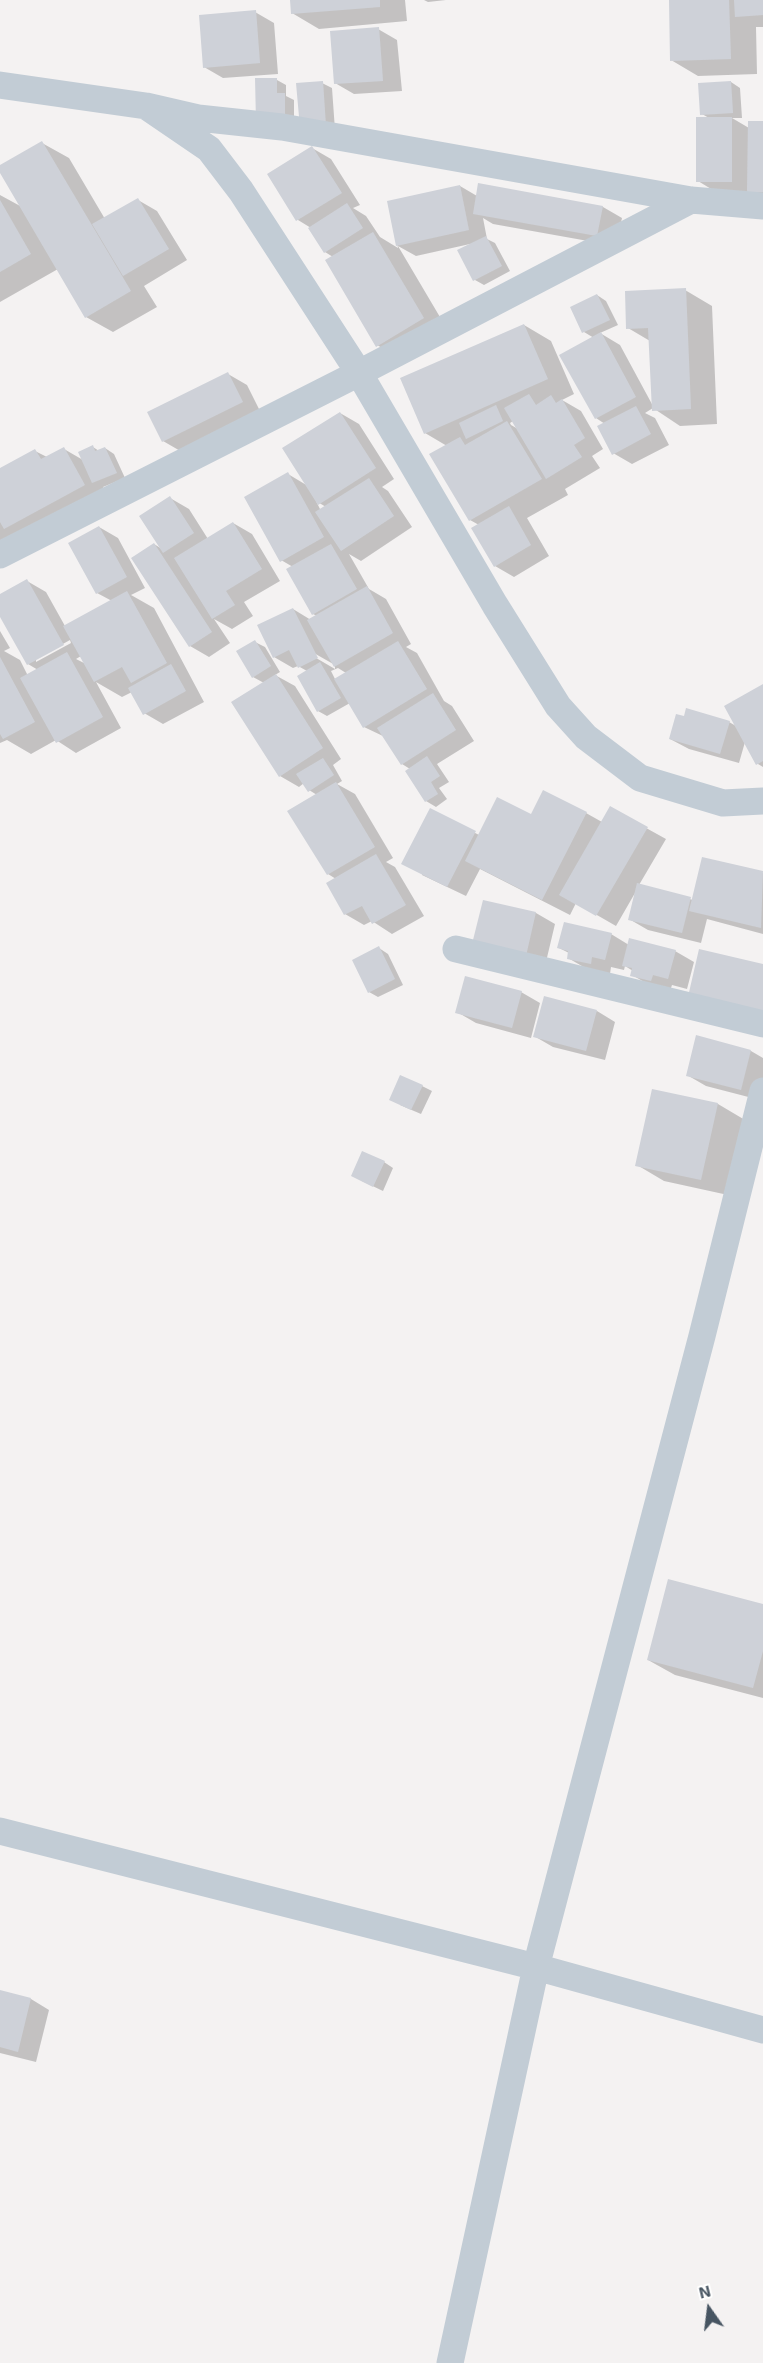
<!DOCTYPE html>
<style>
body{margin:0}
#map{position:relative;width:763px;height:2363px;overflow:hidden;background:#f4f2f2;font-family:"Exo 2",sans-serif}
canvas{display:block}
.north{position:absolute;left:679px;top:2279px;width:60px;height:60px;-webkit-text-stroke:4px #fff;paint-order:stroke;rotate:346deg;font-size:16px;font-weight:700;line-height:24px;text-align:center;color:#475562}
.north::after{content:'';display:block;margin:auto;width:21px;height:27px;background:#475562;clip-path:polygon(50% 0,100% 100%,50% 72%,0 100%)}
</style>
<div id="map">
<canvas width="763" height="2363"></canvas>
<div class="north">N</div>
</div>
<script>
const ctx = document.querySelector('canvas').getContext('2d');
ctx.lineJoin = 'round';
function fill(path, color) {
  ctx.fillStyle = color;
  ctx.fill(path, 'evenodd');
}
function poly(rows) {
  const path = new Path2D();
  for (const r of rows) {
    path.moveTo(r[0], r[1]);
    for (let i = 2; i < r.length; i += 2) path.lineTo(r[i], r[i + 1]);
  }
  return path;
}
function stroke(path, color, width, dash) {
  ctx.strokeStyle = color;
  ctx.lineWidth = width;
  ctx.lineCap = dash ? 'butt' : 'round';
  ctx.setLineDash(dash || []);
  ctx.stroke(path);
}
const shadow = poly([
 [291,0,405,0,407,21,319,29,292,13],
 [424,0,446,0,428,2],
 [670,0,763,0,763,27,756,27,757,74,698,76,671,60],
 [255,12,274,23,278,74,223,78,204,67],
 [378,29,397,40,402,91,354,94,335,83],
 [277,80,286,85,286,96,294,100,294,125,267,126],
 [731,82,740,88,742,118,732,118,749,128,763,122,763,200,716,192,698,181,709,118,702,114],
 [322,83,332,88,335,130,311,132],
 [42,143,69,158,105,219,138,200,157,211,187,260,144,286,157,307,113,332,86,317,58,269,0,302,0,195,22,207,0,167],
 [312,148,331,159,360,205,353,208,366,216,380,237,398,248,388,202,460,186,477,196,479,184,603,207,622,218,616,246,493,224,483,218,487,239,495,243,510,271,484,285,475,280,470,244,416,256,398,246,450,334,404,361,377,345,333,257,325,252,311,228,298,220],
 [685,290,712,306,717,424,680,426,653,408,645,413,655,418,669,445,632,464,613,453,605,424,596,418,594,338,584,332,597,295,606,301,618,325,600,333,620,345,653,406,650,341,628,328],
 [524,325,551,341,574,394,562,400,581,411,603,449,592,456,600,468,565,489,568,495,527,518,549,556,514,577,495,566,479,525,470,520,447,446,425,433],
 [513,421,518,429,511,425,510,423],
 [228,374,247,385,261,413,182,452,163,441],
 [340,413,359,424,394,479,382,487,388,491,412,527,361,561,349,554,369,589,386,599,411,644,406,647,417,653,444,701,452,706,474,741,437,764,449,782,439,788,447,799,436,807,426,801,410,769,402,764,385,737,364,727,350,703,327,716,318,711,307,671,298,666,293,668,274,657,293,609,311,620,317,616,313,614,293,567,281,560,288,474,308,486],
 [316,501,326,507,321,511],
 [312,652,335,665,335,669,311,655],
 [338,668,346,673,335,679,331,671],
 [93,447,99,451,105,448,114,454,125,478,103,487,111,501,0,550,0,470,35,451,47,457,64,449,83,460],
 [170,498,189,509,208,539,233,523,252,534,280,581,244,602,253,616,232,629,214,619,230,643,209,657,190,646,154,544,162,549],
 [99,527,118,538,145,588,131,595,154,608,204,702,163,724,144,713,132,692,122,697,96,682,121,728,76,753,56,740,31,754,7,740,0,743,0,631,10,648,4,651,20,660,28,676,38,670,28,664,0,614,0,595,27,581,46,592,65,626,112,601,97,593],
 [70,640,71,643,36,662,36,659],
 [81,656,86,664,76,659],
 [255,642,265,647,280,672,275,675,295,686,341,759,333,765,342,781,337,784,355,794,393,858,386,862,395,867,424,916,392,934,372,921,364,925,345,914,336,879,328,874,317,795,309,790,304,783,299,787,280,776,264,683,253,677],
 [763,686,763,767,758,764,745,742,739,763,689,749,670,739,729,722,736,726],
 [610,808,666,839,639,885,693,900,703,858,763,873,763,934,707,919,701,943,648,930,629,919,635,893,616,926,576,903,570,915,480,869,466,896,422,875,431,810,479,835,532,816,586,813,602,822],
 [484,901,536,913,555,924,545,966,493,954],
 [611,934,629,945,675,951,694,962,687,989,672,985,670,991,651,986,632,975,633,971,625,966,624,970,611,967,610,974,587,969,568,958,569,953,559,948],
 [379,948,388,954,403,985,378,997,369,992],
 [521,992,540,1003,531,1038,476,1023,457,1012],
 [597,1011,615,1022,605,1060,553,1047,534,1036],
 [697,1037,751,1051,763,1058,763,1088,760,1100,706,1086,687,1075],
 [422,1086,432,1091,421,1114,400,1105],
 [653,1090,718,1104,745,1120,728,1195,664,1181,637,1165],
 [384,1162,393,1168,383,1191,362,1181],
 [763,1606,763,1698,675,1675,648,1660],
 [0,1992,31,1999,49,2010,36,2062,0,2053]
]);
const building = poly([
 [290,0,380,0,380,7,291,14],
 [669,0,729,0,731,59,670,61],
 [734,0,763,0,763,15,735,17],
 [256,10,260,63,203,68,199,15],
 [379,27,383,81,334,84,330,31],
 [255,78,277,78,277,93,285,93,285,121,256,122],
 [323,81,326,126,300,128,296,83],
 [731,81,733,113,700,115,698,83],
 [696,117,732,117,732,182,696,182],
 [748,121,763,121,763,192,747,192],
 [42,141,131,291,85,318,0,173,0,165],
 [312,146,342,193,296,221,267,174],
 [478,183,603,206,597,236,473,214],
 [460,185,469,230,396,246,387,201],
 [138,198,169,249,123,276,92,224],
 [0,200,31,254,0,272],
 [347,203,363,228,324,253,308,228],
 [373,232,424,318,376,347,325,260],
 [486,236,502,266,473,281,457,250],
 [686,288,691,409,652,411,648,328,626,329,625,291],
 [597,294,610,320,582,333,570,307],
 [524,324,548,379,424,434,400,378],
 [601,332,636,397,595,419,559,355],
 [228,372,243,402,162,442,147,412],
 [529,394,536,405,551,395,556,403,562,399,585,438,574,445,582,457,546,479,504,408],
 [496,405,503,421,466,439,459,423],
 [636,406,651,434,612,455,597,426],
 [340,412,376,468,318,505,282,448],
 [507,421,542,479,469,521,429,454,460,437,465,445],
 [93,445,95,451,105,447,117,473,92,483,78,452],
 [64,447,85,485,4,529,0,522,0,468,35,449,41,459],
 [288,472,324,537,280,562,244,497],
 [369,478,394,516,341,551,315,512],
 [170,496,194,533,163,553,139,516],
 [509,506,531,545,494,567,471,528],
 [233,522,262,569,226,591,235,605,212,619,174,558],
 [99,526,127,577,96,594,68,543],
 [154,543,212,632,189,647,131,558],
 [331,544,357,589,312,615,286,569],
 [27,579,64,645,27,665,0,617,0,594],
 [367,586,393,633,334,667,307,620],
 [127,591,167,663,131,683,122,667,94,682,63,626],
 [293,608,318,658,298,668,289,650,273,658,257,625],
 [255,640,271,666,252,678,236,651],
 [398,641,427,689,363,728,334,679],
 [67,652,103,717,56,743,20,678],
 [0,657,35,722,3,739,0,734],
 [320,662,341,698,317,712,297,676],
 [171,664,186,691,143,715,128,688],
 [276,674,323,748,279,777,231,702],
 [763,684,763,761,756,765,724,706],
 [433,693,456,730,401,765,377,728],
 [686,708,730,721,720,754,669,739,676,714,684,716],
 [427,756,440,776,431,782,438,794,425,802,405,771],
 [323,758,334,775,308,792,296,774],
 [336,782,375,847,327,875,287,811],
 [543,790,587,812,542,900,465,861,497,797,531,814],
 [610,806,648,827,596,916,559,895],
 [430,808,476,831,447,887,401,864],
 [376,854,406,905,372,924,362,906,344,915,326,883],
 [702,857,763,871,761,928,689,911],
 [637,883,691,897,682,933,628,920],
 [483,900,536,912,526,956,472,944],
 [564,922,612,933,605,960,592,957,591,964,567,959,568,951,557,948],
 [629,938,676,950,668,979,653,975,651,981,630,976,632,968,622,966],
 [379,946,395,979,368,993,352,960],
 [699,949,763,964,763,1019,687,1001],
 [465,976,522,991,512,1028,455,1013],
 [544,996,597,1010,586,1051,533,1037],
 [696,1035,751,1050,741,1090,686,1076],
 [400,1075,423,1085,411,1110,389,1100],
 [652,1089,718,1103,701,1180,635,1166],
 [362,1151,385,1161,373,1187,351,1176],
 [668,1579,763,1604,763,1651,753,1688,647,1660],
 [0,1990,31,1998,18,2052,0,2047]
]);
const street = poly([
 [0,85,146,106,198,118,282,127,691,200,763,206],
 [146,106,209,149,241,191,359,373,495,605,558,706,586,737,640,778,723,803,763,801],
 [0,555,359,373,691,200],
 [456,949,763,1024],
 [0,1831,536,1967,763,2030],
 [450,2363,536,1967,702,1336,763,1091]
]);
fill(shadow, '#0003');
fill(building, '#ced1d8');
stroke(street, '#c2ccd5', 27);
</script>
